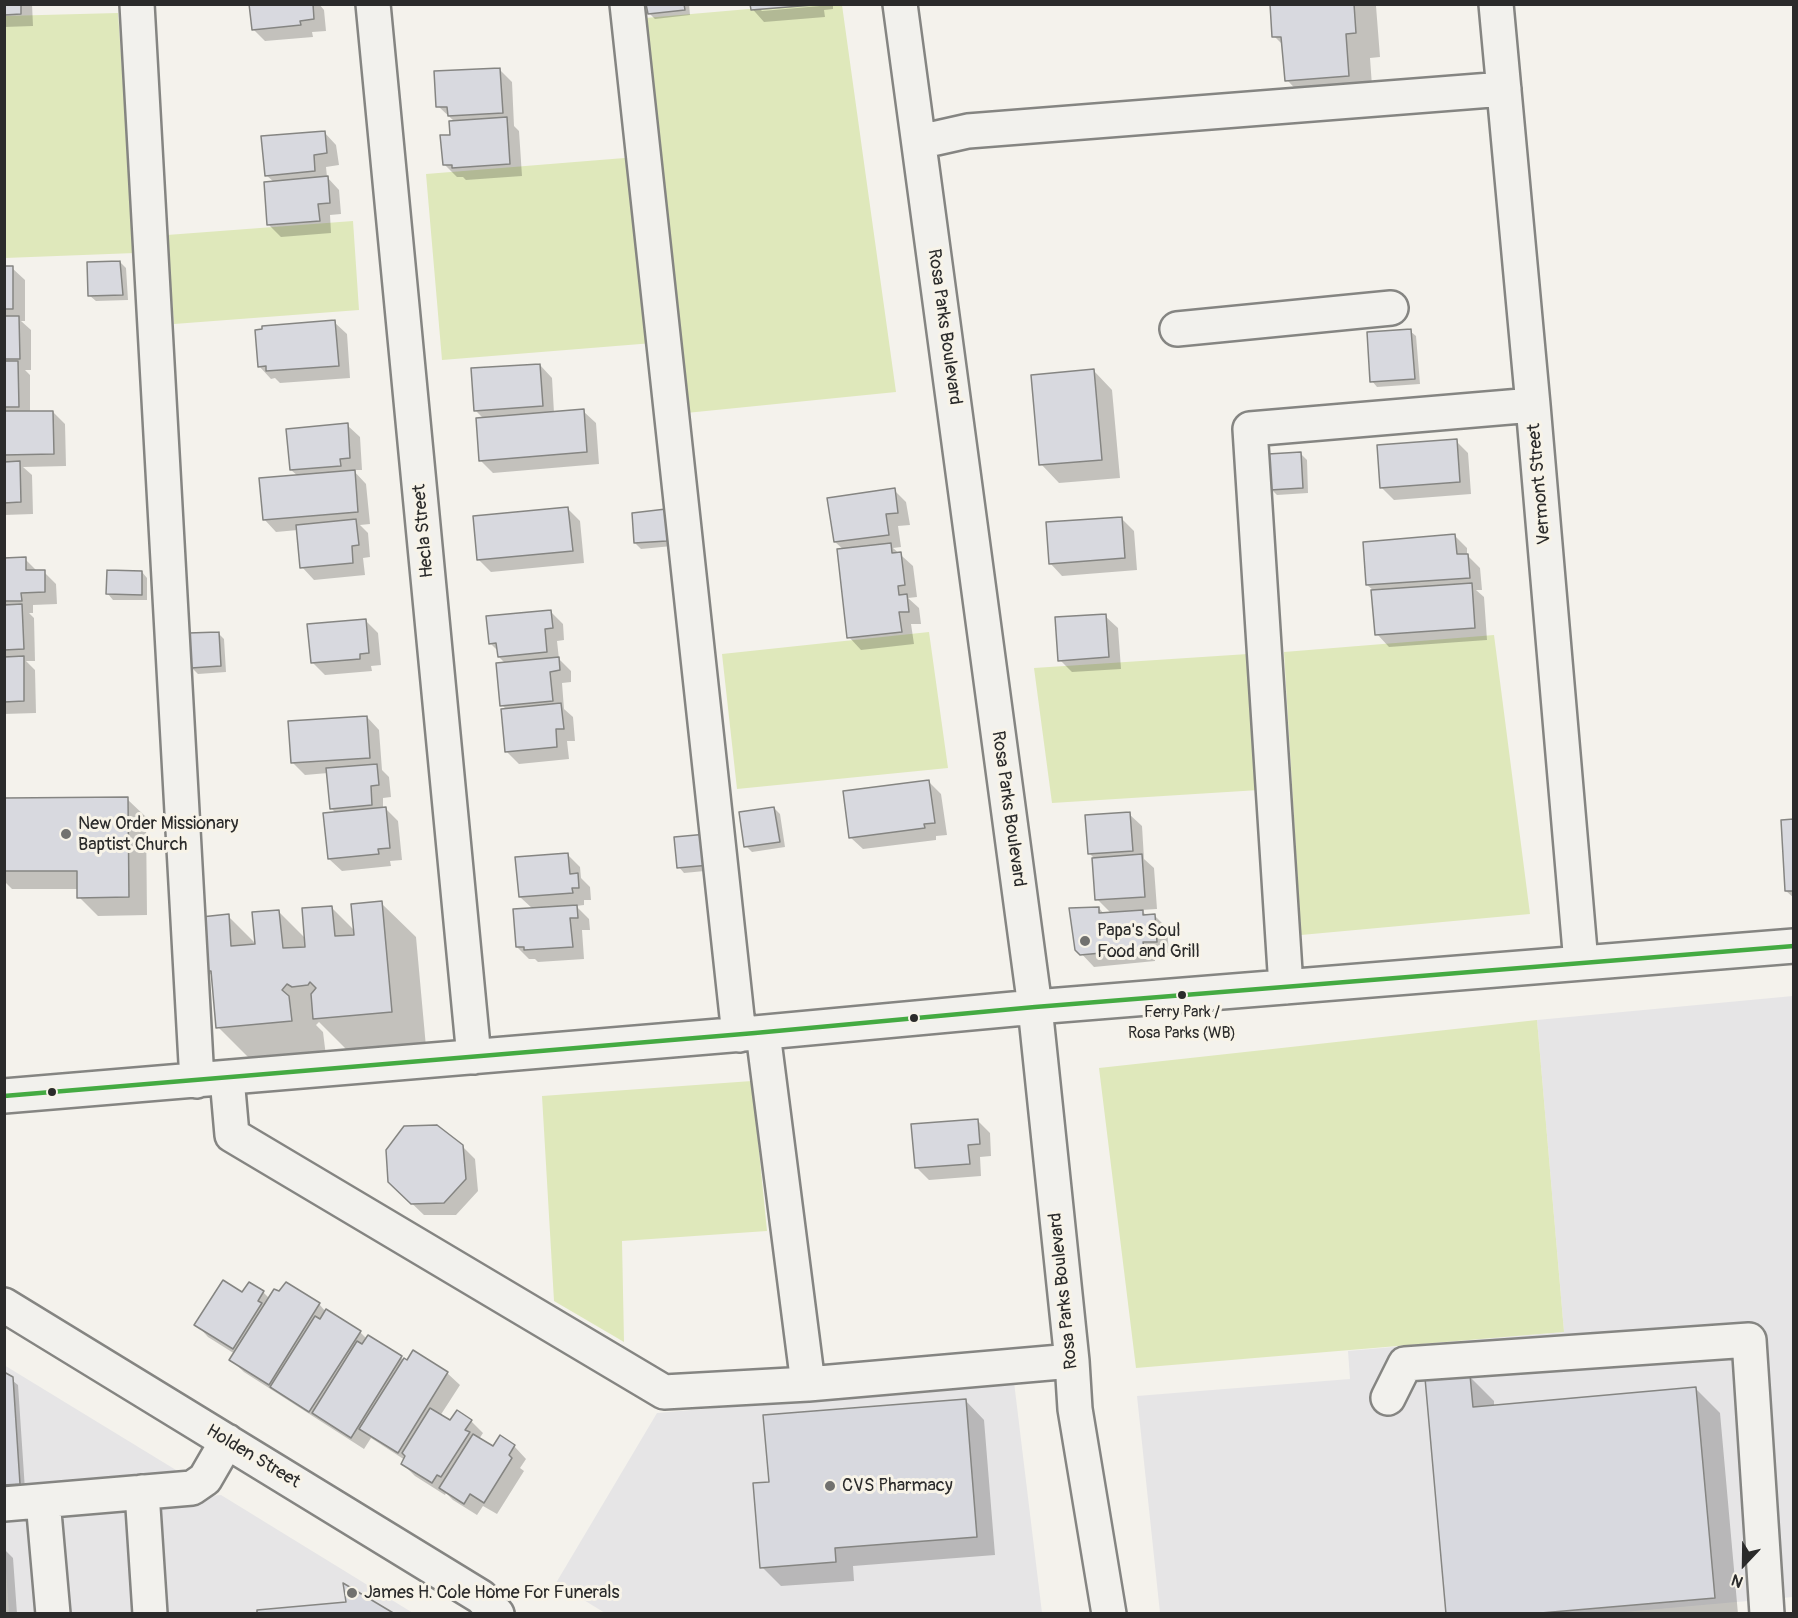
<!DOCTYPE html>
<style>
body{margin:0}
#map{position:relative;width:1798px;height:1618px;overflow:hidden;background:#f4f2ec;font-family:Pangolin,sans-serif}
canvas{display:block}
.frame{position:absolute;inset:0;border:6px solid #2b2b2b;pointer-events:none}
.north{position:absolute;left:1714px;top:1534px;width:60px;height:60px;-webkit-text-stroke:4px #f7f3e8;paint-order:stroke;rotate:202deg;font-size:16px;font-weight:700;line-height:24px;text-align:center;color:#2b2b2b}
.north::after{content:'';display:block;margin:auto;width:21px;height:27px;background:#2b2b2b;clip-path:polygon(50% 0,100% 100%,50% 72%,0 100%)}
</style>
<div id="map">
<canvas width="1798" height="1618"></canvas>
<div class="frame"></div>
<div class="north">N</div>
</div>
<script>
const ctx = document.querySelector('canvas').getContext('2d');
ctx.lineJoin = 'round';
function fill(path, color) {
  ctx.fillStyle = color;
  ctx.fill(path, 'evenodd');
}
function poly(rows) {
  const path = new Path2D();
  for (const r of rows) {
    path.moveTo(r[0], r[1]);
    for (let i = 2; i < r.length; i += 2) path.lineTo(r[i], r[i + 1]);
  }
  return path;
}
function stroke(path, color, width, dash) {
  ctx.strokeStyle = color;
  ctx.lineWidth = width;
  ctx.lineCap = dash ? 'butt' : 'round';
  ctx.setLineDash(dash || []);
  ctx.stroke(path);
}
function drawText(font, color, halo, rows, align = 'center') {
  ctx.font = font + ' Pangolin,sans-serif';
  ctx.lineWidth = 6;
  ctx.setLineDash([]);
  ctx.textBaseline = 'middle';
  ctx.strokeStyle = halo;
  ctx.fillStyle = color;
  for (const [text, x, y, turn = 0] of rows) {
    ctx.save();
    ctx.translate(x, y);
    ctx.rotate((+turn || 0) * Math.PI / 180);
    ctx.textAlign = isNaN(turn) ? turn : align;
    if (halo) ctx.strokeText(text, 0, 0);
    ctx.fillText(text, 0, 0);
    ctx.restore();
  }
}
const built = poly([
 [1793,996,1793,1597,1602,1614,1160,1613,1137,1396,1350,1379,1348,1351,1564,1332,1537,1020],
 [4,1365,176,1470,168,1480,5,1492],
 [1014,1382,1042,1613,605,1613,556,1583,657,1413],
 [221,1495,413,1613,9,1613,5,1557,4,1514]
]);
const green = poly([
 [795,5,842,5,896,392,686,413,645,18],
 [118,13,135,253,5,258,4,16],
 [637,157,653,343,442,360,426,174],
 [353,221,359,310,174,324,167,235],
 [929,632,948,768,737,789,722,654],
 [1494,635,1530,914,1301,935,1284,652],
 [1248,654,1259,790,1052,803,1034,668],
 [1537,1020,1564,1332,1136,1368,1099,1068],
 [752,1081,767,1231,622,1241,624,1342,554,1301,542,1096]
]);
const shadow = poly([
 [4,4,32,4,33,26,4,27],
 [251,4,319,4,324,10,326,31,312,32,313,37,265,41,253,29],
 [648,4,689,4,690,15,655,19,649,13],
 [748,4,800,4,759,8,762,11,820,6,820,4,833,4,833,9,824,10,825,17,764,22],
 [1271,4,1404,4,1376,6,1380,57,1370,58,1373,100,1311,105,1287,80,1284,46,1274,36],
 [499,69,512,82,514,126,519,131,522,176,466,180,463,177,457,177,444,164,455,122,438,106],
 [324,132,336,145,339,165,326,167,327,177,339,190,341,214,330,215,331,233,281,237,269,225,274,182,266,175],
 [120,262,126,268,128,300,96,301,90,296],
 [4,268,12,268,25,280,25,321,21,321,31,330,31,370,25,370,30,375,30,412,53,412,65,424,66,466,23,467,32,475,33,514,4,515],
 [334,322,347,334,350,378,280,383,275,378,271,379,259,366],
 [1410,331,1416,336,1420,384,1377,387,1372,381],
 [540,365,552,378,554,413,583,411,596,423,599,464,493,473,481,461,484,419,475,410],
 [1094,371,1112,390,1120,478,1059,483,1041,464],
 [347,425,360,437,362,470,353,470,366,484,370,524,360,525,368,533,370,557,363,558,365,575,314,580,302,567,298,530,276,532,264,519,298,476,291,470],
 [1456,441,1468,453,1471,494,1394,500,1381,487],
 [1301,454,1307,460,1308,493,1277,495,1271,489],
 [894,490,906,502,910,525,898,526,901,547,893,548,913,566,917,597,908,598,919,608,921,624,911,624,914,644,861,650,849,637,844,550,835,542],
 [567,508,580,521,584,563,491,572,479,560],
 [633,515,671,516,672,546,641,549,635,543],
 [1121,518,1134,531,1137,570,1062,576,1050,563],
 [1455,536,1467,548,1467,555,1480,568,1482,590,1476,590,1484,597,1487,640,1389,647,1377,634,1373,590,1367,585],
 [4,559,25,559,38,572,44,572,56,584,57,604,33,605,33,613,29,613,34,618,35,661,26,661,35,670,36,713,4,714],
 [142,572,147,578,147,600,113,600,108,594],
 [550,611,563,624,564,640,557,641,559,659,571,671,571,682,562,683,564,709,573,717,575,741,567,741,569,759,519,764,507,752,507,710,502,705,506,664,499,657,498,651,490,643],
 [1105,616,1118,628,1121,669,1072,672,1060,660],
 [365,620,378,633,381,665,371,666,372,671,325,675,313,663],
 [218,633,224,639,226,672,198,674,192,668],
 [367,717,379,730,382,770,389,777,391,797,383,798,383,808,385,808,398,821,402,860,390,861,391,866,342,871,329,859,336,813,331,808,328,773,305,775,292,762],
 [929,782,941,794,947,835,936,836,936,840,863,849,850,837],
 [4,799,127,799,146,817,147,915,98,916,79,897,79,889,12,889,4,881],
 [774,808,780,814,785,847,752,852,746,846],
 [1129,814,1142,826,1144,859,1154,868,1157,909,1141,910,1147,916,1155,916,1167,928,1169,953,1155,954,1155,961,1094,967,1077,949,1099,908,1104,914,1111,913,1097,899,1094,858,1090,854],
 [1794,820,1794,898,1786,891],
 [676,839,715,870,684,873,679,867],
 [567,854,580,867,581,878,590,887,591,900,584,900,584,905,576,906,589,919,590,930,582,930,584,959,538,962,535,959,529,959,517,947,533,909,520,897],
 [381,903,416,937,426,1047,350,1053,319,1022,316,1025,323,1032,326,1056,253,1062,218,1027,213,977,207,970,228,916,257,945,279,912,306,939,331,907,356,932],
 [977,1120,990,1133,991,1156,980,1157,981,1176,929,1180,916,1167],
 [462,1146,475,1159,478,1191,456,1215,424,1215,402,1194],
 [250,1284,263,1292,270,1299,280,1293,286,1284,319,1304,326,1312,360,1332,367,1339,368,1337,404,1360,408,1362,414,1352,447,1373,460,1385,440,1416,451,1422,471,1421,483,1433,479,1439,494,1448,514,1446,526,1459,520,1468,524,1471,497,1514,483,1506,477,1515,453,1500,446,1493,445,1495,415,1476,403,1464,405,1460,371,1438,364,1449,244,1372,231,1360,235,1354,208,1337,196,1324,243,1294],
 [4,1374,18,1385,25,1490,4,1491],
 [1469,1376,1494,1401,1494,1406,1696,1389,1720,1413,1738,1614,1448,1614],
 [966,1401,984,1420,995,1555,853,1566,854,1581,781,1586,762,1567,770,1483],
 [4,1549,13,1558,17,1614,4,1614]
]);
const building = poly([
 [4,4,21,4,21,14,4,15,4,4],
 [249,4,313,4,314,19,300,21,301,25,252,30,249,4],
 [646,4,684,4,685,10,648,14,646,4],
 [750,4,813,4,813,5,751,10,750,4],
 [1270,4,1354,4,1356,33,1346,34,1349,76,1285,81,1281,37,1272,37,1270,4],
 [500,68,503,113,448,116,447,107,436,107,434,71,500,68],
 [507,117,510,164,452,168,452,165,443,165,440,135,450,135,449,121,507,117],
 [325,131,327,153,314,155,315,171,265,176,261,136,325,131],
 [328,176,330,203,318,204,320,221,267,225,264,182,328,176],
 [120,261,123,295,88,296,87,262,120,261],
 [4,266,13,266,13,309,4,309,4,266],
 [4,316,19,316,20,359,4,359,4,316],
 [335,320,339,366,266,371,266,366,258,367,255,330,262,329,262,326,335,320],
 [1411,329,1415,379,1370,382,1367,332,1411,329],
 [4,361,18,361,19,407,4,407,4,361],
 [540,364,543,406,474,411,471,368,540,364],
 [1094,369,1102,460,1039,465,1031,375,1094,369],
 [584,409,587,452,479,461,476,418,584,409],
 [4,411,53,411,54,454,4,455,4,411],
 [348,423,350,458,340,459,341,466,290,470,286,429,348,423],
 [1457,439,1460,482,1380,488,1377,445,1457,439],
 [1301,452,1303,488,1270,490,1268,454,1301,452],
 [20,461,21,502,4,503,4,462,20,461],
 [355,470,358,512,263,520,259,478,355,470],
 [895,488,898,513,886,514,889,535,834,542,827,498,895,488],
 [568,507,573,551,477,560,473,516,568,507],
 [666,509,667,541,634,543,632,513,666,509],
 [1122,517,1125,558,1049,564,1046,522,1122,517],
 [356,519,359,545,352,546,353,563,300,568,296,525,356,519],
 [1455,534,1457,554,1468,554,1470,578,1366,585,1363,542,1455,534],
 [891,543,892,553,901,552,905,585,898,586,899,595,907,594,909,612,899,612,902,632,847,638,837,549,891,543],
 [26,557,26,570,45,570,45,592,21,593,22,601,4,601,4,558,26,557],
 [107,570,142,571,142,595,106,594,107,570],
 [1472,583,1475,628,1375,635,1371,590,1472,583],
 [22,604,24,649,4,650,4,605,22,604],
 [551,610,553,628,545,629,547,652,498,657,496,643,489,644,486,616,551,610],
 [1106,614,1109,657,1058,661,1055,617,1106,614],
 [366,619,369,653,360,654,360,659,311,663,307,624,366,619],
 [219,632,221,666,191,668,188,633,219,632],
 [24,656,24,701,4,702,4,657,24,656],
 [559,657,560,670,550,672,553,701,500,706,496,663,559,657],
 [561,703,564,729,556,729,557,747,505,752,501,709,561,703],
 [367,716,370,758,291,763,288,721,367,716],
 [377,764,379,785,371,786,372,805,330,809,326,768,377,764],
 [929,780,935,823,924,824,925,828,849,838,843,791,929,780],
 [128,797,129,897,77,898,77,871,4,871,4,798,128,797],
 [386,807,390,848,378,849,379,854,328,859,323,813,386,807],
 [774,807,780,842,744,847,739,812,774,807],
 [1130,812,1133,851,1088,854,1085,815,1130,812],
 [1794,819,1794,891,1785,891,1781,820,1794,819],
 [707,834,710,865,677,868,674,837,707,834],
 [568,853,570,874,578,873,579,888,572,888,573,893,519,897,515,857,568,853],
 [1142,854,1145,897,1095,900,1092,858,1142,854],
 [382,901,392,1012,313,1019,311,994,316,988,310,982,308,985,292,987,287,984,282,990,289,996,292,1021,216,1028,211,971,205,971,201,917,229,914,231,946,255,944,252,912,279,910,283,948,305,947,302,908,332,906,335,936,354,935,351,904,382,901],
 [577,905,578,918,570,918,573,947,524,950,524,947,516,947,513,909,577,905],
 [1099,907,1099,913,1143,910,1143,915,1155,914,1157,942,1143,942,1144,949,1080,955,1075,950,1069,908,1099,907],
 [978,1119,980,1144,968,1145,970,1164,915,1168,911,1124,978,1119],
 [437,1125,463,1145,466,1179,444,1203,411,1204,388,1182,386,1150,404,1126,437,1125],
 [223,1280,242,1292,249,1282,264,1291,258,1301,262,1303,233,1349,194,1325,223,1280],
 [286,1282,320,1303,269,1385,229,1360,274,1289,279,1291,286,1282],
 [326,1309,361,1331,309,1412,270,1387,315,1316,320,1319,326,1309],
 [368,1335,402,1356,351,1438,312,1413,357,1341,362,1344,368,1335],
 [413,1350,448,1372,398,1453,359,1429,404,1358,407,1360,413,1350],
 [4,1372,13,1377,20,1484,4,1485,4,1372],
 [1470,1375,1473,1407,1696,1387,1715,1598,1529,1614,1446,1614,1425,1378,1470,1375],
 [966,1399,977,1537,835,1548,836,1562,760,1568,753,1483,769,1482,763,1415,966,1399],
 [430,1408,450,1420,457,1410,472,1420,465,1430,470,1432,441,1477,437,1475,432,1483,401,1464,405,1456,402,1453,430,1408],
 [473,1434,493,1446,500,1435,515,1445,509,1455,512,1458,484,1503,470,1494,464,1504,439,1488,473,1434],
 [343,1583,395,1614,257,1614,257,1610,346,1602,343,1583]
]);
const minor = poly([
 [137,4,197,1081],
 [373,4,474,1057],
 [627,4,739,1035],
 [900,4,1035,1007,1072,1361,1075,1409,1109,1614],
 [1496,4,1533,405,1581,963],
 [919,142,968,131,1504,89],
 [1177,329,1391,308],
 [1286,987,1250,429,1533,405],
 [763,1033,808,1384],
 [227,1078,232,1135,664,1392,808,1384,1072,1361],
 [4,1096,755,1033,1035,1007,1794,946],
 [4,1305,481,1597,497,1614],
 [1388,1398,1405,1364,1749,1340,1767,1614],
 [142,1492,150,1614],
 [43,1501,53,1614],
 [4,1504,192,1488,205,1479,227,1441]
]);
const bus1 = poly([
 [4,1096,755,1033,1035,1007,1794,946]
]);
const markers = [
 [66,834,6,"#71716f"],
 [1085,941,6,"#71716f"],
 [1182,995,5,"#2b2b2b"],
 [914,1018,5,"#2b2b2b"],
 [52,1092,5,"#2b2b2b"],
 [830,1486,6,"#71716f"],
 [352,1593,6,"#71716f"]
];
const busNames = [
 ["Ferry Park /",1182,1013],
 ["Rosa Parks (WB)",1182,1034]
];
const streetNames = [
 ["Rosa Parks Boulevard",944,327,82],
 ["Vermont Street",1540,484,-95],
 ["Hecla Street",424,531,-95],
 ["Rosa Parks Boulevard",1008,809,82],
 ["Rosa Parks Boulevard",1064,1291,-96],
 ["Holden Street",253,1457,31]
];
const poiNames = [
 ["New Order Missionary",78,824],
 ["Baptist Church",78,845],
 ["Papa's Soul",1097,931],
 ["Food and Grill",1097,952],
 ["CVS Pharmacy",842,1486],
 ["James H. Cole Home For Funerals",364,1593]
];
fill(built, '#e6e5e6');
fill(green, '#dfe8bb');
fill(shadow, '#0003');
fill(building, '#d8d9df');
stroke(building, '#858582', 1.5);
stroke(minor, '#858582', 38);
stroke(minor, '#f2f1ed', 33);
stroke(bus1, '#44aa42', 4.5);
for (const [x, y, r, color] of markers) {
  const dot = new Path2D();
  dot.arc(x, y, r, 0, 2 * Math.PI);
  ctx.fillStyle = color;
  ctx.fill(dot);
  stroke(dot, '#f7f3e8', 2);
}
drawText('16px', '#2b2b2b', '#f7f3e8', busNames);
drawText('18px', '#2b2b2b', '#f7f3e8', streetNames);
drawText('18px', '#2b2b2b', '#f7f3e8', poiNames, 'left');
</script>
